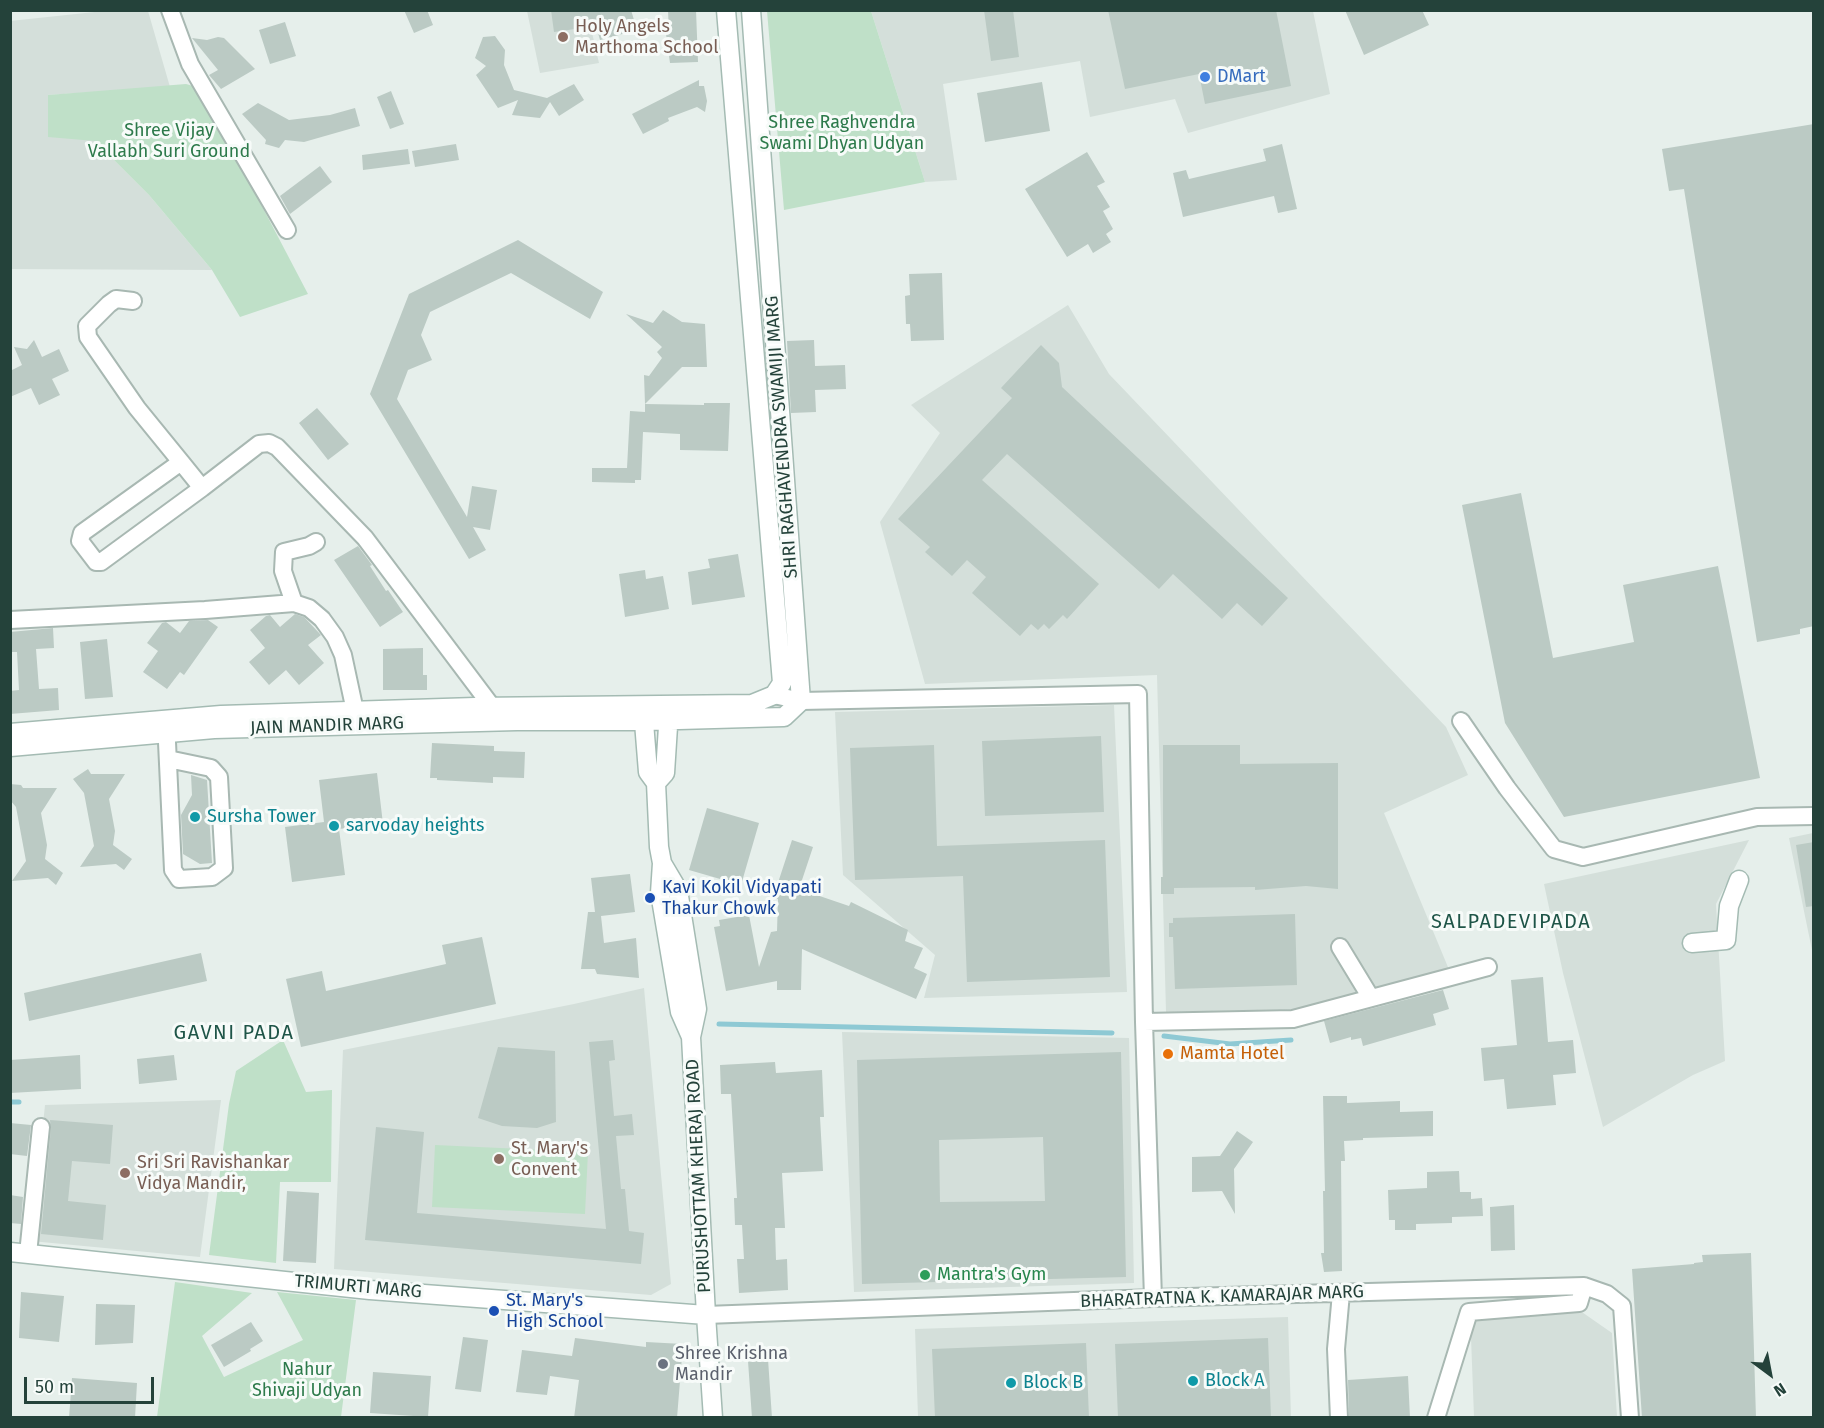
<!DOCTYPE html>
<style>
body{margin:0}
#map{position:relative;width:1824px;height:1428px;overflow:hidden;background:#e6efeb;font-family:"Fira Sans",sans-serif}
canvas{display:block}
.frame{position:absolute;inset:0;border:12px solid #24423a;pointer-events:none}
.north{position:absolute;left:1740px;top:1344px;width:60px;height:60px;-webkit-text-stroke:4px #f7fbf9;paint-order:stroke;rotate:148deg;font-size:16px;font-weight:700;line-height:24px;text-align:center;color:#24423a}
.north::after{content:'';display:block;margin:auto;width:21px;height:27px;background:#24423a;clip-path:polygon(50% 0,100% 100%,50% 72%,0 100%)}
.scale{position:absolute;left:24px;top:1377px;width:130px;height:27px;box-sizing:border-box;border:3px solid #24423a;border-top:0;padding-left:8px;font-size:18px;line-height:21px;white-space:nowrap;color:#24423a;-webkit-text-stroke:4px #f7fbf9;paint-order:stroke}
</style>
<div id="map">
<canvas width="1824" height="1428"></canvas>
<div class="frame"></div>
<div class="north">N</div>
<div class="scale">50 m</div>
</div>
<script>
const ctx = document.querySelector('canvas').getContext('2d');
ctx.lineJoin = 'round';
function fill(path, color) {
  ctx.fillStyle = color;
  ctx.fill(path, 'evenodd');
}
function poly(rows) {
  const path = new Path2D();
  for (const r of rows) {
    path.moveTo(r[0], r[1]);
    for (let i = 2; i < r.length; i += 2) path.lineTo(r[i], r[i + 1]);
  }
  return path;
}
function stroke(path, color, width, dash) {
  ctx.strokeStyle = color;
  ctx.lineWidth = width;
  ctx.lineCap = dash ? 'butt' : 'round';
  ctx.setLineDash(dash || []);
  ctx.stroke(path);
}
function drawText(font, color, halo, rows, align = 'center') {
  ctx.font = font + ' "Fira Sans",sans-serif';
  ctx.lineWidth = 6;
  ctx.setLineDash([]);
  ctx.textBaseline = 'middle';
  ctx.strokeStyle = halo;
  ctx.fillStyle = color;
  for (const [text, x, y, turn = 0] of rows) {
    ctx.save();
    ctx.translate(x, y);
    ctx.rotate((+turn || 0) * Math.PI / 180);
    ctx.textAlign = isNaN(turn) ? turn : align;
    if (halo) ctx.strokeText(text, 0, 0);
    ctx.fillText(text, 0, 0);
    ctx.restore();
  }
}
const built = poly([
 [104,11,148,11,170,87,48,95,48,136,94,140,149,195,212,270,11,269,10,21],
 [527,11,587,11,599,63,540,73],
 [871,11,1313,11,1330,94,1188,133,1175,99,1090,117,1080,61,943,84,957,180,925,182],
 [1068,305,1109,374,1446,727,1468,775,1384,813,1450,972,1304,1009,1166,1012,1157,675,925,684,880,522,940,433,911,405],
 [1114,705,1127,992,924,998,935,955,843,875,835,712],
 [1813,833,1813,955,1789,838],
 [1749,840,1716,904,1725,1061,1693,1075,1603,1127,1563,973,1544,884],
 [644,988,671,1284,651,1295,334,1269,343,1050,574,1004],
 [842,1032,1129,1038,1134,1283,854,1292],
 [221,1100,200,1257,31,1241,45,1105],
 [1579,1310,1612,1333,1617,1417,1474,1417,1470,1311],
 [1288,1317,1291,1417,918,1417,915,1329]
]);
const green = poly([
 [767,11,871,11,925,182,784,210],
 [186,84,200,88,308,294,240,317,212,270,149,195,95,141,48,137,48,95],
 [283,1040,306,1092,332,1090,331,1182,280,1182,276,1263,209,1255,229,1104,236,1071],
 [435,1145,588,1152,585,1214,432,1207],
 [175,1282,252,1293,202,1336,224,1377,303,1340,277,1292,356,1300,341,1417,157,1417]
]);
const stream = poly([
 [719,1024,1112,1033],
 [1164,1036,1230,1044,1291,1040],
 [10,1102,19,1102]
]);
const building = poly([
 [404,10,427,10,433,25,414,33],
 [551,10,631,10,637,30,600,40,596,26,554,32],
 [668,10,696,10,698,62,670,63,666,34,669,34],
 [984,10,1013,10,1019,57,991,61],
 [1108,10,1276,10,1291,86,1205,104,1199,74,1125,89],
 [1345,10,1422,10,1429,25,1364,55],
 [285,22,296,56,270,64,259,30],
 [495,36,505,50,504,65,514,90,547,98,574,84,584,100,559,116,550,102,540,118,512,115,518,100,498,108,476,75,486,66,475,58,483,37],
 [218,37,224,38,255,69,221,89,209,75,218,70,192,38,207,40],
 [699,80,699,86,704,86,707,101,705,112,697,107,668,118,669,121,643,134,632,114],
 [1042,82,1050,131,985,142,977,93],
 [391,91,404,124,390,129,377,97],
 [258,103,289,120,330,115,355,108,360,126,304,142,285,140,279,148,265,144,266,140,242,114],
 [1814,124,1814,626,1800,629,1800,634,1757,642,1684,189,1669,191,1662,149],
 [456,144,459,160,415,167,412,151],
 [1282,144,1297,209,1278,213,1274,196,1183,217,1173,173,1186,170,1189,179,1266,161,1263,149],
 [408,149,410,164,363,170,362,155],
 [1087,152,1105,182,1097,186,1110,207,1103,211,1113,229,1106,234,1111,242,1093,253,1088,244,1067,257,1025,189],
 [320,166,332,182,290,214,280,196],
 [518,240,603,292,590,319,511,273,430,312,421,335,432,360,408,370,397,399,467,517,472,486,497,490,490,530,473,527,486,550,469,559,370,394,409,294],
 [942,273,944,340,911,341,910,324,906,324,905,296,910,295,909,274],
 [663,310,682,322,705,324,707,367,682,367,645,404,644,375,649,376,662,358,657,352,662,347,626,314,653,323],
 [34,340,42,357,59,349,69,371,52,379,60,395,39,405,31,388,10,397,10,371,22,365,14,347,27,349],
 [814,340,815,366,845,365,846,389,815,390,816,412,791,413,787,341],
 [1041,345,1059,363,1062,387,1288,598,1262,626,1237,603,1222,619,1173,574,1159,589,1007,454,982,480,1099,584,1067,619,1063,615,1049,629,1044,624,1038,630,1031,624,1020,636,972,593,986,577,967,560,952,576,925,552,930,547,898,519,1012,398,1001,388],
 [704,403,730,403,728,451,680,450,680,434,643,432,641,480,635,480,635,483,592,482,592,468,627,468,630,411,645,412,645,404,704,405],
 [317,408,349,444,328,460,299,423],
 [1521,493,1553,658,1634,642,1623,585,1718,566,1760,778,1564,817,1505,723,1462,505],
 [358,546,372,565,370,566,386,591,388,590,403,612,380,627,334,560],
 [738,554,745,597,692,605,688,572,710,568,708,559],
 [645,570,646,579,663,576,669,609,625,617,619,574],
 [295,614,304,617,321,635,308,645,324,663,299,685,286,670,269,685,249,662,265,648,250,630,266,616,270,615,280,627],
 [208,620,218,627,184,675,180,672,167,689,143,672,158,651,147,643,162,623,166,622,180,633,189,621],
 [53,628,54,648,36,649,39,689,58,688,59,710,10,714,10,691,19,690,17,652,10,652,10,632],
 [107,639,113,697,85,699,80,642],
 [423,648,423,675,427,675,427,690,383,690,383,649],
 [1101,736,1104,812,985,816,982,741],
 [432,743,494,746,494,751,525,752,524,778,493,777,493,783,437,780,437,778,430,778],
 [934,745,937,846,1105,840,1110,977,967,982,963,876,855,880,850,748],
 [1163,745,1240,745,1240,764,1338,763,1338,889,1306,886,1255,890,1255,887,1174,888,1174,894,1161,894,1161,877,1163,877],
 [88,769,91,774,125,774,109,799,115,831,113,845,132,859,124,870,116,864,80,867,94,846,84,793,73,779],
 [377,773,383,824,339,829,345,875,292,882,285,827,324,822,319,780],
 [191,775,207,780,212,863,200,864,183,854,181,815,192,795],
 [10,784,21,785,23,788,57,788,41,813,47,845,45,859,63,873,56,885,48,878,12,881,26,861,16,807,10,800],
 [707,808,759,823,741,885,689,870],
 [792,840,813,847,799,889,849,906,851,902,908,930,905,941,923,948,914,968,927,974,916,999,802,949,801,990,777,990,777,981,726,991,714,927,720,926,719,920,749,915,759,967,771,932,777,931,778,899,773,898],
 [1814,842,1814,906,1806,907,1796,845],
 [630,874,635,912,601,916,604,943,636,938,639,978,597,974,595,969,581,969,588,912,595,912,591,878],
 [1295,914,1297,985,1175,989,1173,937,1169,937,1169,923,1173,923,1173,918],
 [482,937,496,1004,301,1047,286,979,322,971,326,991,446,964,442,945],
 [201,953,207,981,29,1021,24,993],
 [1543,977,1548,1042,1573,1040,1576,1073,1553,1075,1556,1105,1507,1109,1504,1079,1484,1081,1481,1048,1517,1045,1511,980],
 [1443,990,1449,1009,1433,1014,1436,1025,1363,1046,1361,1038,1351,1040,1351,1037,1330,1043,1324,1021],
 [613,1040,615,1060,609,1061,614,1116,632,1114,634,1135,616,1136,621,1189,625,1189,629,1231,644,1233,641,1264,365,1240,376,1127,424,1132,417,1213,606,1229,589,1042],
 [498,1047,555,1051,556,1122,537,1128,502,1126,478,1118],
 [1121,1052,1126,1277,862,1284,857,1060],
 [1043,1137,1045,1201,940,1202,939,1140],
 [80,1055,81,1089,10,1093,10,1060],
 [174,1055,177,1080,139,1084,137,1059],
 [775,1062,776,1073,822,1070,824,1117,820,1117,823,1171,782,1173,785,1228,775,1228,776,1260,787,1259,788,1290,739,1293,737,1259,744,1259,742,1225,735,1225,734,1198,737,1198,731,1094,721,1094,720,1065],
 [1323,1096,1347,1096,1347,1103,1400,1101,1400,1112,1433,1111,1433,1136,1363,1138,1363,1140,1344,1141,1345,1161,1341,1161,1342,1271,1324,1272,1321,1253,1324,1253,1323,1191,1325,1191],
 [50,1120,113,1125,110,1164,72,1161,68,1201,106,1205,103,1240,41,1234,51,1128],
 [10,1123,31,1125,27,1156,10,1154],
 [1237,1131,1253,1142,1234,1169,1235,1214,1222,1191,1192,1192,1192,1157,1220,1156],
 [1459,1171,1460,1192,1471,1192,1471,1199,1482,1198,1483,1216,1452,1217,1452,1223,1416,1224,1416,1230,1395,1230,1395,1220,1389,1220,1388,1190,1427,1188,1427,1172],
 [287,1191,319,1193,316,1263,283,1261],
 [10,1195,23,1197,21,1224,10,1223],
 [1514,1205,1515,1250,1491,1251,1490,1207],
 [1751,1253,1756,1418,1642,1418,1632,1269,1694,1264,1694,1263,1703,1262,1702,1255],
 [21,1292,64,1296,59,1342,19,1338],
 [96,1304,135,1305,133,1343,95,1345],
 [251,1322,263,1341,250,1349,251,1351,224,1367,211,1345],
 [463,1337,488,1340,481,1392,455,1389],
 [575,1338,646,1347,646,1342,683,1344,677,1418,574,1418,579,1380,550,1376,547,1395,516,1392,522,1350,572,1356],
 [1268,1338,1271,1418,1118,1418,1115,1344],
 [1086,1343,1089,1418,935,1418,932,1349],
 [768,1359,772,1418,752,1418,748,1361],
 [373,1372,431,1376,428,1417,370,1413],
 [1408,1376,1410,1418,1349,1418,1348,1380],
 [72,1378,137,1383,135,1418,69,1418]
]);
const street = poly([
 [170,10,190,64,287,230],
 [133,301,116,299,109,304,87,326,88,337,137,408,181,462],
 [202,488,181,462,82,533,80,541,96,562,101,562,202,488,259,444,269,443,277,447,365,538,493,708],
 [294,603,283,571,284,552,309,546,316,542],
 [10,620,205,610,294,603,309,608,322,619,335,637,343,655,355,711],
 [774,695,801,701,1138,694,1144,1022,1153,1298],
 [166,721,173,870,179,879,212,877,224,868,219,777,211,768,168,759],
 [1461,721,1507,788,1554,849,1583,857,1757,817,1814,816],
 [1340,947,1371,998],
 [1144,1022,1293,1019,1488,967],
 [28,1254,41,1127],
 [706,1315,1153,1298,1584,1286,1607,1294,1622,1306,1630,1418],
 [1339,1418,1336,1349,1341,1293],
 [1436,1418,1469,1312,1579,1303,1584,1286]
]);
const secondary = poly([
 [643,710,648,772,656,783,659,847,662,863,660,893,680,1012,691,1037],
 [10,733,221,715,475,707,752,704,774,695,782,683,726,10],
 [10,747,214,729,517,721,644,721,784,717,801,701,751,10],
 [656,783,665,773,669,711],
 [662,863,678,890,697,1009,691,1037,706,1315,713,1418],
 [1692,943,1726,940,1729,906,1739,880],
 [10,1252,370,1290,706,1315]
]);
const markers = [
 [563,37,6,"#8d6e63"],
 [1205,77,6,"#3f7fe0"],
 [195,817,6,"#0f9aa8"],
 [334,826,6,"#0f9aa8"],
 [650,898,6,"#1a4fb4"],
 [1168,1054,6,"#e8710a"],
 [499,1159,6,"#8d6e63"],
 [125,1173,6,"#8d6e63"],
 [925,1275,6,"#2e9e5b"],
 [494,1311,6,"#1a4fb4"],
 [663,1364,6,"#6b7280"],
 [1193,1381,6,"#0f9aa8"],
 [1011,1383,6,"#0f9aa8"]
];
const educationNames = [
 ["Holy Angels",575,27],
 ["Marthoma School",575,48],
 ["St. Mary's",511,1149],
 ["Convent",511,1170],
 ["Sri Sri Ravishankar",137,1163],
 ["Vidya Mandir,",137,1184]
];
const shopNames = [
 ["DMart",1217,77]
];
const parkNames = [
 ["Shree Raghvendra",842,123],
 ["Swami Dhyan Udyan",842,144],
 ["Shree Vijay",169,131],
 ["Vallabh Suri Ground",169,152],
 ["Nahur",307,1370],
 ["Shivaji Udyan",307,1391]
];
const streetNames = [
 ["SHRI RAGHAVENDRA SWAMIJI MARG",782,437,-94],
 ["JAIN MANDIR MARG",327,726,-2],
 ["PURUSHOTTAM KHERAJ ROAD",699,1176,-93],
 ["TRIMURTI MARG",358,1287,5],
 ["BHARATRATNA K. KAMARAJAR MARG",1222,1297,-2]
];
const cultureNames = [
 ["Sursha Tower",207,817],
 ["sarvoday heights",346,826],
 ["Block A",1205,1381],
 ["Block B",1023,1383]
];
const transitNames = [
 ["Kavi Kokil Vidyapati",662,888],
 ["Thakur Chowk",662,909],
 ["St. Mary's",506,1301],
 ["High School",506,1322]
];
const foodNames = [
 ["Mamta Hotel",1180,1054]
];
const leisureNames = [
 ["Mantra's Gym",937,1275]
];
const worshipNames = [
 ["Shree Krishna",675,1354],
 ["Mandir",675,1375]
];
const neighbourhoodNames = [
 ["SALPADEVIPADA",1511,922],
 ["GAVNI PADA",234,1033]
];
fill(built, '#d4dfda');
fill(green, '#bfe0c8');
stroke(stream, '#8ec9d4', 5);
fill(building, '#bbcac4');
stroke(street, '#a8b8b2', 20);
stroke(secondary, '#a4bbb3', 21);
stroke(street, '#fff', 16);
stroke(secondary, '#fff', 18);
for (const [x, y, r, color] of markers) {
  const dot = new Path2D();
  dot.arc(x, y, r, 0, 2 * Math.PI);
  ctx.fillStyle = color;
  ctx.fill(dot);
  stroke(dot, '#f7fbf9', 2);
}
drawText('18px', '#785e54', '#f7fbf9', educationNames, 'left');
drawText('18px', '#366cbe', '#f7fbf9', shopNames, 'left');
drawText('18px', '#2d7a4b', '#f7fbf9', parkNames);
drawText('18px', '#24423a', '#f7fbf9', streetNames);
drawText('18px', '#0d838f', '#f7fbf9', cultureNames, 'left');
drawText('18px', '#164399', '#f7fbf9', transitNames, 'left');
drawText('18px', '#c56008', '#f7fbf9', foodNames, 'left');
drawText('18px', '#27864d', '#f7fbf9', leisureNames, 'left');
drawText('18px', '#5b616d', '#f7fbf9', worshipNames, 'left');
ctx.letterSpacing = '1.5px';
drawText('20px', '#1f5548', '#f7fbf9', neighbourhoodNames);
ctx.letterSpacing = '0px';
</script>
